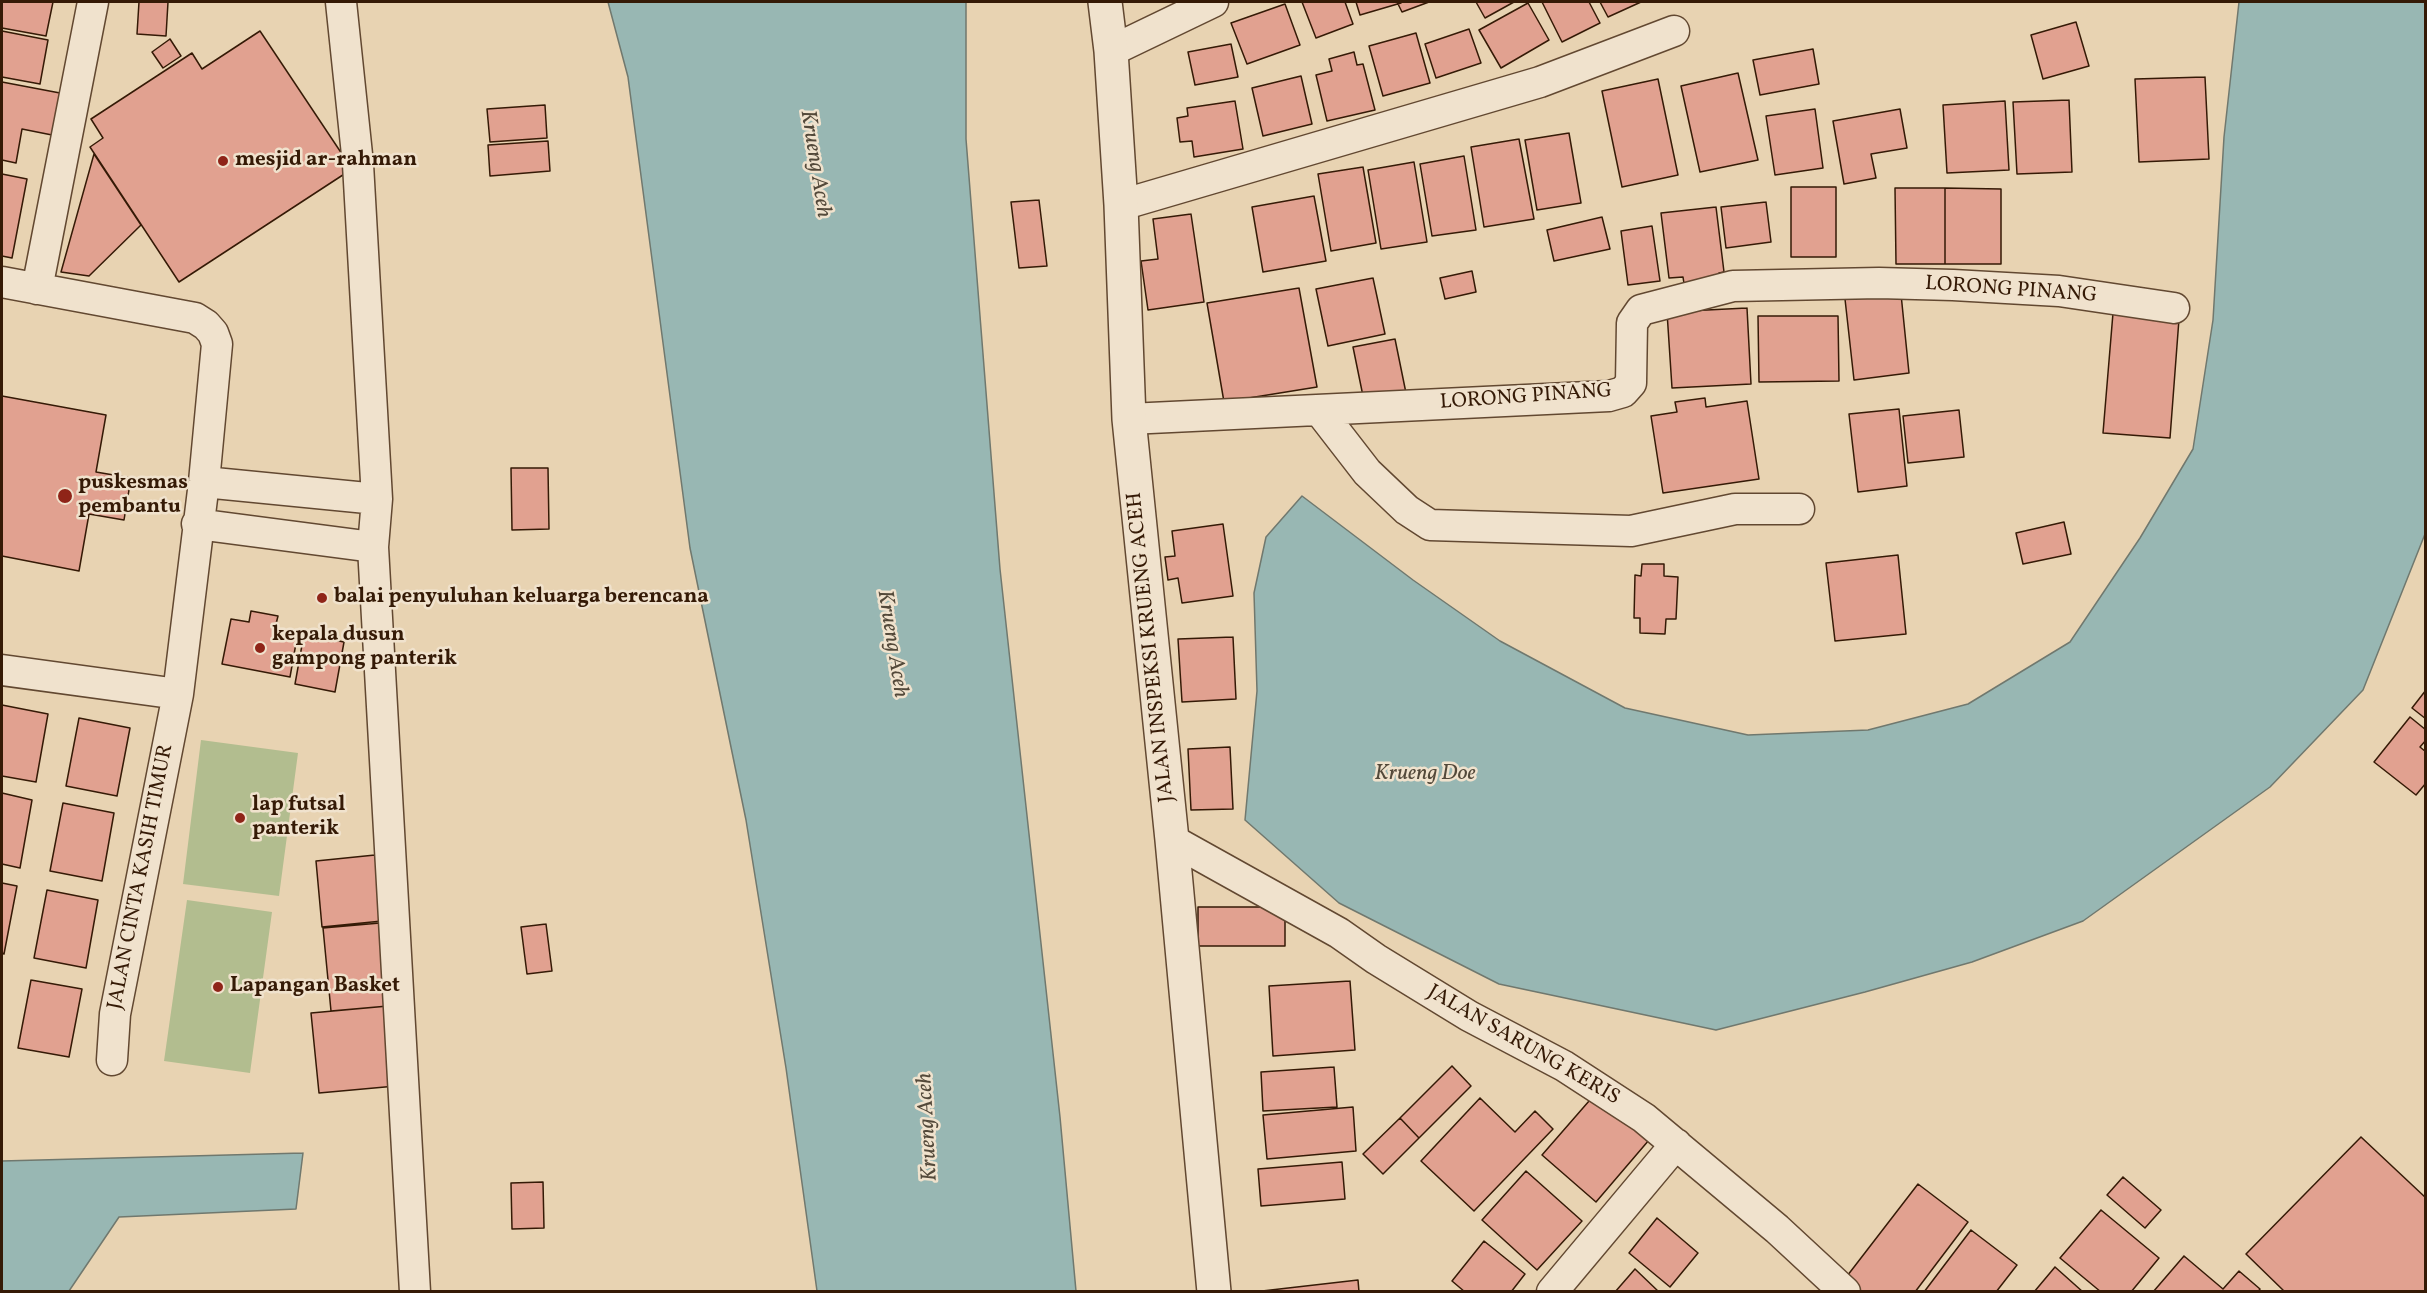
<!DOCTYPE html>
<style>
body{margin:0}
#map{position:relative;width:2427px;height:1293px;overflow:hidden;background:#e8d3b2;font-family:Vollkorn,serif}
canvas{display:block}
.frame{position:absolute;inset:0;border:3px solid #351a06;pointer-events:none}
</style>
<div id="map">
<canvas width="2427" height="1293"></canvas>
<div class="frame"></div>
</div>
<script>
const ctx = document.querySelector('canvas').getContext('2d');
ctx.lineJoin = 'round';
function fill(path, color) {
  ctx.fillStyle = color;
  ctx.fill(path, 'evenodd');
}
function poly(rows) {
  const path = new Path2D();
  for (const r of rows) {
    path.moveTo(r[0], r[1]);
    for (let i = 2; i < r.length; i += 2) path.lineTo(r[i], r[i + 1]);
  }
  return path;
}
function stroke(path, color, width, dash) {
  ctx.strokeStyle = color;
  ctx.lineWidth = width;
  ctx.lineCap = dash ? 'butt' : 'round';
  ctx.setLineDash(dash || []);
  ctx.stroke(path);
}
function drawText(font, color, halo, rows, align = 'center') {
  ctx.font = font + ' Vollkorn,serif';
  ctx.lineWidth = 5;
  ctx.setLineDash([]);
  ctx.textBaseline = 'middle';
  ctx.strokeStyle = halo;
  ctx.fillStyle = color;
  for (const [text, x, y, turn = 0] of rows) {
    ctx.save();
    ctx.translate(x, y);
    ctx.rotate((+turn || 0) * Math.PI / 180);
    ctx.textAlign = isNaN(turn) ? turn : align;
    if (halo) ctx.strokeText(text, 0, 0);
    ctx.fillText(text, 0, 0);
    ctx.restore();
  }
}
const green = poly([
 [201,740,298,753,279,896,183,884],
 [187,900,272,912,250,1073,164,1061]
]);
const water = poly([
 [608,2,966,2,966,139,1000,569,1060,1117,1076,1291,817,1291,786,1068,746,820,690,548,628,77,608,2],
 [2239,2,2426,2,2425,534,2363,690,2270,787,2083,921,1972,962,1865,992,1716,1030,1499,984,1339,903,1245,820,1257,691,1254,593,1266,537,1302,496,1413,580,1500,641,1625,708,1748,735,1868,730,1968,704,2070,642,2140,538,2193,449,2213,320,2224,137,2239,2],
 [303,1153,296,1209,119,1217,69,1291,2,1291,2,1161,303,1153]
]);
const building = poly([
 [2,2,53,2,46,36,2,28,2,2],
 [139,2,168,2,166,36,137,34,139,2],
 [1302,2,1345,2,1353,24,1316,38,1302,2],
 [1356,2,1400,2,1401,3,1360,15,1356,2],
 [1397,2,1429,2,1402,12,1397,2],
 [1476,2,1514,2,1485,18,1476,2],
 [1542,2,1589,2,1600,23,1562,42,1542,2],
 [1600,2,1641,2,1608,17,1600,2],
 [1528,3,1549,40,1501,68,1479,30,1528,3],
 [1285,4,1300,45,1247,64,1231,23,1285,4],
 [2076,22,2089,66,2043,79,2031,35,2076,22],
 [1469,29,1481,63,1436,78,1425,44,1469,29],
 [2,31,48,40,40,84,2,77,2,31],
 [260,31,352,169,179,282,90,147,103,138,91,119,192,53,202,69,260,31],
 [1416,33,1430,83,1383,96,1369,46,1416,33],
 [170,39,181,56,163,68,152,52,170,39],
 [1231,44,1238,77,1195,85,1188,52,1231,44],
 [1813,49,1819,84,1760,95,1753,60,1813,49],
 [1354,52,1357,65,1363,64,1375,110,1327,121,1316,75,1332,71,1329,59,1354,52],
 [1738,73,1758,160,1700,172,1681,86,1738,73],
 [1301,76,1312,124,1263,136,1252,88,1301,76],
 [2205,77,2209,159,2139,162,2135,79,2205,77],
 [1658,79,1678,175,1622,187,1602,91,1658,79],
 [2,82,60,93,52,135,22,129,16,163,2,160,2,82],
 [2069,100,2072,172,2017,174,2013,102,2069,100],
 [1235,101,1243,149,1194,157,1192,141,1180,142,1177,118,1188,116,1187,108,1235,101],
 [2005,101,2009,170,1947,173,1943,105,2005,101],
 [545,105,547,138,490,142,487,109,545,105],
 [1815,109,1823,168,1775,175,1766,116,1815,109],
 [1900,109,1907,148,1871,154,1876,178,1844,184,1833,121,1900,109],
 [1569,133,1581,203,1537,210,1525,140,1569,133],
 [1519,139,1534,219,1484,227,1471,147,1519,139],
 [548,141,550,171,490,176,488,145,548,141],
 [94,154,141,225,89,276,61,272,94,154],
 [1464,156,1476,230,1432,236,1420,164,1464,156],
 [1414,162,1427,242,1381,249,1368,170,1414,162],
 [1363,167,1376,243,1331,251,1318,174,1363,167],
 [2,174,27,179,12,258,2,256,2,174],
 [1791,187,1836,187,1836,257,1791,257,1791,187],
 [1895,188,1945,188,1945,264,1896,264,1895,188],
 [1945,188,2001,189,2001,264,1945,264,1945,188],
 [1314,196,1326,261,1263,272,1252,207,1314,196],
 [1039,200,1047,266,1019,268,1011,202,1039,200],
 [1766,202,1771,242,1726,248,1721,207,1766,202],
 [1716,207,1724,272,1719,273,1720,286,1685,290,1683,277,1669,278,1661,213,1716,207],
 [1191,214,1204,302,1148,310,1141,261,1158,259,1153,219,1191,214],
 [1602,217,1610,249,1554,261,1547,230,1602,217],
 [1652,226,1660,281,1628,285,1621,231,1652,226],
 [1472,271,1476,292,1445,299,1440,278,1472,271],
 [1373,278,1385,334,1328,346,1316,289,1373,278],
 [1299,288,1317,387,1224,402,1207,303,1299,288],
 [1901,294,1909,373,1854,380,1845,299,1901,294],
 [1747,308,1751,384,1672,388,1667,312,1747,308],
 [2113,313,2179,319,2170,438,2103,433,2113,313],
 [1758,316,1838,316,1839,381,1759,382,1758,316],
 [1395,339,1406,393,1364,401,1353,347,1395,339],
 [2,396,106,415,96,472,131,478,124,520,89,514,79,571,2,556,2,396],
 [1705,398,1706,407,1747,401,1759,479,1663,493,1651,416,1677,412,1675,402,1705,398],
 [1899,409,1907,486,1858,492,1849,414,1899,409],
 [1959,410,1964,457,1908,463,1903,416,1959,410],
 [511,468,548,468,549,529,512,530,511,468],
 [2064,522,2071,554,2023,564,2016,533,2064,522],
 [1223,524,1233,596,1182,603,1178,578,1168,580,1165,557,1175,556,1172,531,1223,524],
 [1898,555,1906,634,1835,641,1826,563,1898,555],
 [1642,564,1664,564,1664,576,1678,577,1676,619,1666,619,1665,634,1640,633,1640,618,1634,618,1635,575,1641,576,1642,564],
 [251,611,278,616,275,628,298,632,290,677,222,664,231,619,249,622,251,611],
 [304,634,344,642,335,692,295,684,304,634],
 [1233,637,1236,699,1182,702,1178,639,1233,637],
 [2426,690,2426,719,2412,708,2426,690],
 [2,705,48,714,36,782,2,776,2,705],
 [2410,717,2426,730,2426,740,2420,747,2426,752,2426,783,2416,795,2374,762,2410,717],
 [79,718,130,728,117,796,66,786,79,718],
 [1230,747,1233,809,1191,810,1188,749,1230,747],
 [2,793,32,800,20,868,2,864,2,793],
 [63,803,114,813,102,881,50,871,63,803],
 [375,855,382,921,322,927,316,861,375,855],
 [2,883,17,886,4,954,2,953,2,883],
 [47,890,98,900,86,968,34,958,47,890],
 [1198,907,1285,907,1285,946,1198,946,1198,907],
 [380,923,388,1006,331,1011,323,928,380,923],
 [546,924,552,971,527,974,521,927,546,924],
 [31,980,82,989,69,1057,18,1048,31,980],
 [1350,981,1355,1050,1273,1056,1269,986,1350,981],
 [388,1006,396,1086,319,1093,311,1013,388,1006],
 [1452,1066,1471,1086,1419,1138,1400,1118,1452,1066],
 [1334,1067,1337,1107,1263,1111,1261,1072,1334,1067],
 [1596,1093,1649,1140,1596,1202,1542,1155,1596,1093],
 [1480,1098,1515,1132,1535,1111,1553,1129,1474,1211,1421,1161,1480,1098],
 [1353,1107,1356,1151,1267,1159,1263,1115,1353,1107],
 [1400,1118,1419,1138,1383,1174,1363,1154,1400,1118],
 [2361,1137,2426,1198,2426,1292,2285,1292,2246,1254,2361,1137],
 [1342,1162,1345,1199,1261,1206,1258,1169,1342,1162],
 [1526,1171,1582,1221,1537,1270,1482,1220,1526,1171],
 [2123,1177,2161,1210,2145,1228,2107,1195,2123,1177],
 [543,1182,544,1228,512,1229,511,1183,543,1182],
 [1918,1184,1968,1222,1915,1292,1859,1292,1844,1280,1918,1184],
 [2101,1210,2159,1258,2131,1292,2101,1292,2060,1258,2101,1210],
 [1657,1218,1698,1253,1670,1287,1629,1253,1657,1218],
 [1971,1230,2017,1265,1996,1292,1924,1292,1971,1230],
 [1484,1241,1525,1274,1511,1292,1465,1292,1452,1281,1484,1241],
 [2184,1256,2223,1289,2239,1271,2260,1289,2258,1292,2153,1292,2184,1256],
 [2055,1267,2083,1292,2034,1292,2055,1267],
 [1635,1269,1659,1292,1615,1292,1635,1269],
 [1358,1280,1359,1292,1262,1292,1262,1291,1358,1280]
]);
const minor = poly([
 [341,2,358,164,377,499,373,547,415,1292],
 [1111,51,1213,2],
 [1121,205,1540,82,1674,31],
 [2,282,195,318,206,325,213,333,217,344,204,482,178,694,2,670],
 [37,289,93,2],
 [1319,410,1367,472,1407,510,1430,525,1631,531,1735,509,1799,509],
 [1129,419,1609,396,1623,392,1631,383,1632,323,1641,310,1733,286,1879,283,1953,285,2059,291,2174,308],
 [204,482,377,499],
 [197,524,373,547],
 [1172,840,1339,933,1376,959,1469,1016,1564,1066,1644,1118,1777,1229,1845,1292],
 [112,1060,115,1014,178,694],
 [1552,1292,1676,1144]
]);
const tertiary = poly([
 [1105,2,1111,51,1121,205,1129,419,1172,840,1214,1292]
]);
const markers = [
 [223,161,6,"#8f2418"],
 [65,496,8,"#8f2418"],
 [322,598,6,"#8f2418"],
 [260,648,6,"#8f2418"],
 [240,818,6,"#8f2418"],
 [218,987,6,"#8f2418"]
];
const poiNames = [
 ["mesjid ar-rahman",235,161],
 ["puskesmas",78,484],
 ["pembantu",78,508],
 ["balai penyuluhan keluarga berencana",334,598],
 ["kepala dusun",272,636],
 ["gampong panterik",272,660],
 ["lap futsal",252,806],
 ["panterik",252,830],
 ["Lapangan Basket",230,987]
];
const streetNames = [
 ["LORONG PINANG",2011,291,4],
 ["LORONG PINANG",1526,398,-4],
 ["JALAN INSPEKSI KRUENG ACEH",1152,647,-96],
 ["JALAN CINTA KASIH TIMUR",142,877,-79],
 ["JALAN SARUNG KERIS",1523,1046,30]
];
const waterNames = [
 ["Krueng Aceh",814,164,81],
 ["Krueng Aceh",891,644,81],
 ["Krueng Doe",1425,775],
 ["Krueng Aceh",929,1127,-93]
];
fill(green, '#b2bd8f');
fill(water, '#98b7b3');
stroke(water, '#70786e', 1.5);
fill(building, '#e1a190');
stroke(building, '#351a06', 1.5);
stroke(minor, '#624831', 33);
stroke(tertiary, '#624831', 36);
stroke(minor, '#f0e2cd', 30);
stroke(tertiary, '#f0e2cd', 33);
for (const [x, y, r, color] of markers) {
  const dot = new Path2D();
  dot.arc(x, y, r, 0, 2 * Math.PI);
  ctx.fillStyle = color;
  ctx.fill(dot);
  stroke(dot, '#f0e2cd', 2);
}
drawText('bold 21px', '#351a06', '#f0e2cd', poiNames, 'left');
drawText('21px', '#351a06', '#f0e2cd', streetNames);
drawText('italic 22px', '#53493a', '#f0e2cd', waterNames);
</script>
